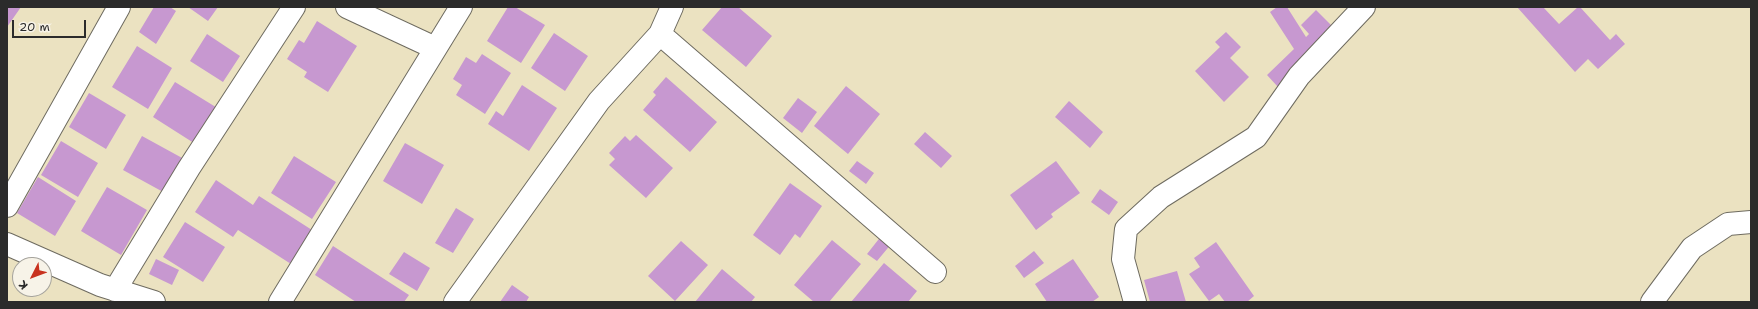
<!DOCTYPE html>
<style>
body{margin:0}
#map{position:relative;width:1758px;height:309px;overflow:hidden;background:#ebe2c1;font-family:"Shantell Sans",sans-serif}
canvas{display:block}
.frame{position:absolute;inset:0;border:8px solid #2b2b2b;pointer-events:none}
.north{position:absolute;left:12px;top:257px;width:40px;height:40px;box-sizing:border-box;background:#f7f3e8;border:1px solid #a5a39c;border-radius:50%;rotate:228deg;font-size:11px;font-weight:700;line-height:16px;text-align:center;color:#2b2b2b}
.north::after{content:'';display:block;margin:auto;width:14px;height:18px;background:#c8321e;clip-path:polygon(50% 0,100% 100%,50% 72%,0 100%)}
.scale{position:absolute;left:12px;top:20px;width:74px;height:18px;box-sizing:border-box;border:2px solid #2b2b2b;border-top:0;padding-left:5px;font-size:12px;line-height:14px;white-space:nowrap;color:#2b2b2b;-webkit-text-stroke:3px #f7f3e8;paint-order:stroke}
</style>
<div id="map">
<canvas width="1758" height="309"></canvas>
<div class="frame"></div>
<div class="north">K</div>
<div class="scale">20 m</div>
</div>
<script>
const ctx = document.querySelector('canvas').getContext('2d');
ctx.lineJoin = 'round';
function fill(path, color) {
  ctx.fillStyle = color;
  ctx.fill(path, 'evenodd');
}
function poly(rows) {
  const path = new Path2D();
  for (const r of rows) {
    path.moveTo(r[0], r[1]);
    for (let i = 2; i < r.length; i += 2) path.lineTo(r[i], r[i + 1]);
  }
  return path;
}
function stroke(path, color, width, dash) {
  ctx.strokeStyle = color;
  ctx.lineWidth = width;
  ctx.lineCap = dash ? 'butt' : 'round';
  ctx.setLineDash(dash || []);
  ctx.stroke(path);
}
const building = poly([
 [7,7,21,7,7,27],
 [154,7,170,7,176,11,156,44,139,32],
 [188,7,218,7,208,21],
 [508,7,515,7,545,25,521,63,487,41],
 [722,7,738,7,772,36,746,67,702,30],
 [1277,7,1287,7,1306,37,1309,34,1301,25,1316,10,1336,30,1278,87,1267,75,1294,49,1270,12],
 [1517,7,1543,7,1559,24,1578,7,1580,7,1610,40,1616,34,1625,44,1598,69,1588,59,1575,72],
 [317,21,357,46,328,92,304,77,307,72,287,59,299,40,304,43],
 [1226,32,1241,47,1230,58,1249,77,1224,102,1195,71,1220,47,1215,42],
 [554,33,588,56,565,91,531,68],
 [207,34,240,56,223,82,190,61],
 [137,46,172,68,148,109,112,87],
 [482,54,511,73,485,114,456,95,462,85,453,79,466,57,476,63],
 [666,77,717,122,690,152,643,110,656,95,653,92],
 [175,82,219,109,197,145,153,117],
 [522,85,557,108,529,151,488,124,496,111,503,116],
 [846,86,880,114,848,154,814,126],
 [89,93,126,115,106,149,69,127],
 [798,98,817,112,802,133,783,118],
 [1069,101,1103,132,1090,148,1055,117],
 [925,132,952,156,941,168,914,144],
 [636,135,673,168,646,198,609,165,615,159,609,153,625,136,630,141],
 [142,136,184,159,165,193,123,170],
 [61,141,98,163,78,197,41,175],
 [405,143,444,165,422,204,383,181],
 [294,156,336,182,312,219,271,193],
 [857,161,874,173,866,184,849,171],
 [1056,161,1080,193,1051,214,1053,217,1036,230,1010,195],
 [38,177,76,201,55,236,17,213],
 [216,180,253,205,259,196,312,230,291,264,238,230,233,237,195,212],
 [790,183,822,206,800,238,795,234,780,255,753,235],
 [107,187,147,210,121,255,81,231],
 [1100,189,1118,202,1109,215,1091,202],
 [456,208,474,219,453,253,435,243],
 [185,222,225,247,203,282,163,257],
 [882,235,892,243,877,261,867,254],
 [832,240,861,264,829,302,814,302,794,285],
 [681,241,708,265,675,301,648,276],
 [1216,242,1254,296,1247,302,1225,302,1219,294,1209,301,1189,274,1200,267,1194,258],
 [333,246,409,295,404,302,356,302,315,275],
 [1034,251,1044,263,1024,278,1015,266],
 [404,252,430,268,417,291,389,274],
 [156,259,179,270,172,285,149,274],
 [1073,259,1099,297,1092,302,1047,302,1035,284],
 [884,263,917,291,908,302,851,302],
 [722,269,755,297,751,302,695,302],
 [1177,271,1186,302,1150,302,1144,280],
 [512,285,529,297,526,302,500,302]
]);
const minor = poly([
 [347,7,435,48],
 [660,34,935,272],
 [7,206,119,7],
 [7,244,100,285,154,302],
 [115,290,189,168,294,7],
 [280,302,461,7],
 [455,302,599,101,660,34,672,7],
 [1135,302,1123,259,1126,229,1161,197,1256,137,1299,76,1364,7],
 [1652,302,1692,248,1728,224,1751,222]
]);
fill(building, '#c798d0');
stroke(minor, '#6e6b60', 24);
stroke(minor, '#fff', 22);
</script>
